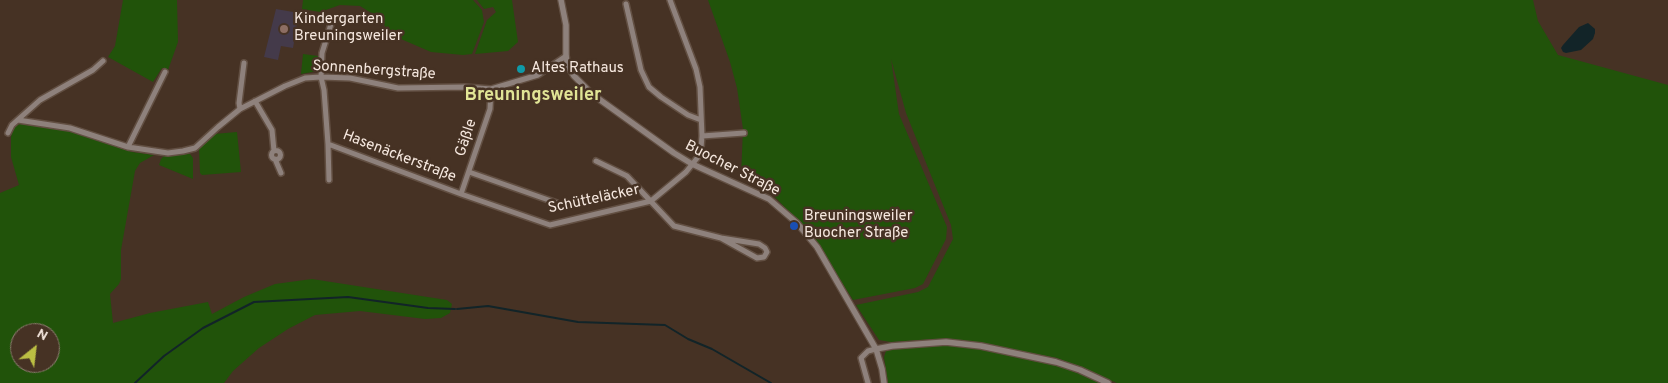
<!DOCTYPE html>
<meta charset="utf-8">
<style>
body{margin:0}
#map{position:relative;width:1668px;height:383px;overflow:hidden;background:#463224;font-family:Overpass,sans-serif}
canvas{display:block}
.north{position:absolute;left:10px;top:323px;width:50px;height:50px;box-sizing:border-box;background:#463224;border:1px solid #8c7b6f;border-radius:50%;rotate:29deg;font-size:14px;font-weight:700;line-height:20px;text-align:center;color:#f6e8df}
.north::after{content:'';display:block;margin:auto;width:18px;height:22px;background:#bcbf43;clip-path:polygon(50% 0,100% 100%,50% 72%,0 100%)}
</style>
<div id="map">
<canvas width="1668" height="383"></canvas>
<div class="north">N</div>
</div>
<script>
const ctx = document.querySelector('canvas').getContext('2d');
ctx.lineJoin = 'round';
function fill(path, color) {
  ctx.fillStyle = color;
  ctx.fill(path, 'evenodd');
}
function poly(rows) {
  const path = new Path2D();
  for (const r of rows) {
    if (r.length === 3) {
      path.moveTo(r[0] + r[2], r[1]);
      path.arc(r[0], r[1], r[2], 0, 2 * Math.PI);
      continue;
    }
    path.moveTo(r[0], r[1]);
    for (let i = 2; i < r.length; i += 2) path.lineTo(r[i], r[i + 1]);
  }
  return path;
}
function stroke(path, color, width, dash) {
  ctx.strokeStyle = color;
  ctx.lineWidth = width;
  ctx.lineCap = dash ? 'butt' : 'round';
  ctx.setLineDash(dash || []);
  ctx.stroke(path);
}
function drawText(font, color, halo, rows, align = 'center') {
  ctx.font = font + ' Overpass,sans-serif';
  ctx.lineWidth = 5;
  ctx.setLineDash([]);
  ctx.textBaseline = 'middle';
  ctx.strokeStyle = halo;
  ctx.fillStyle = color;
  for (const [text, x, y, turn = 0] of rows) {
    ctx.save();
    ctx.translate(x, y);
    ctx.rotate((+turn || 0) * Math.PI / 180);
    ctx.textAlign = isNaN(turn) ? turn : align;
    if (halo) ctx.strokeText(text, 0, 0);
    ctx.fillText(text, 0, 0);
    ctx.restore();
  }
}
const education = poly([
 [276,9,299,13,293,48,281,46,278,60,264,57]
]);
const green = poly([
 [123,0,177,0,178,42,168,70,162,68,153,82,108,57,115,46],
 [303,0,473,0,482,10,484,22,472,54,463,55,431,52,394,36,376,16,360,6,340,5,320,12,302,9],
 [477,0,512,0,518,42,508,51,475,54,487,20,496,12,493,7,484,9],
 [708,0,1533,0,1538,21,1558,55,1668,85,1668,383,1117,383,1057,358,968,341,934,339,891,342,879,340,856,305,918,292,928,287,953,239,951,225,906,113,891,59,899,114,947,227,946,239,923,284,915,288,853,300,812,235,772,194,757,184,741,177,743,129,737,88,730,62],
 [303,54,318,56,318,71,301,74],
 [20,124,68,131,132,152,154,155,140,163,135,171,121,250,121,279,119,284,110,294,113,323,150,313,208,302,212,314,244,297,275,284,312,279,447,300,452,304,450,313,441,318,425,319,360,311,315,315,288,329,259,348,233,371,224,383,0,383,0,193,19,185,11,157,11,137,14,127],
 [20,333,50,333,50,363,20,363],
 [237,132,241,172,202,175,200,173,199,149,214,134],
 [190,154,193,158,193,179,159,165,161,159,165,155],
 [936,345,966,346,995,351,1049,363,1086,375,1102,383,888,383,884,357,886,351,898,348]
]);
const water = poly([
 [1588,23,1595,29,1595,33,1593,39,1581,50,1566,53,1563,52,1561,48,1563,45,1579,27]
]);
const stream = poly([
 [457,309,488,306,578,322,665,325,688,339,712,349,771,383],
 [135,383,164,356,203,328,254,302,348,297,428,308,455,309]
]);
const minor = poly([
 [626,4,641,70,649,87,661,97,688,115,701,120],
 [331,24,322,53,321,77,324,90,328,144,461,194,550,225,651,201,686,172,698,157,701,148,702,136,700,87,696,69,670,0],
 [255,101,272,130,274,151],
 [240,109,239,103,244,63],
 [18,120,70,128,128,147,168,153,183,151,195,148,218,127,240,109,285,86,305,78,321,77,350,78,398,88,465,87,491,89,538,75,566,56],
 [8,133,12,125,40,100,93,70,103,61],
 [702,136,744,133],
 [328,144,329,180],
 [128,147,165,72],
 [276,155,4.5],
 [275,159,281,173],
 [596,161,627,176,674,226,721,238],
 [469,172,557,203],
 [461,194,490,109,491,89],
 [721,238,759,244,765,248,767,252,764,257,757,258,721,238],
 [868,383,861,358,868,351,876,349]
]);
const tertiary = poly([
 [561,0,566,25,566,56,568,66,574,76,592,94,674,153,692,164,769,199,797,223,817,247,876,349,882,369,884,383],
 [876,349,892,346,946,342,981,346,1056,362,1080,370,1108,383]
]);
const markers = [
 [284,29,5,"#8d6e63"],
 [521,69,5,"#0f9aa8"],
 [794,226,5,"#1a4fb4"]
];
const poiNames = [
 ["Kindergarten",294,20],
 ["Breuningsweiler",294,37],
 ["Altes Rathaus",531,69],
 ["Breuningsweiler",804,217],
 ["Buocher Straße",804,234]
];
const streetNames = [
 ["Sonnenbergstraße",374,71,4],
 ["Gäßle",467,138,-72],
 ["Hasenäckerstraße",399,157,21],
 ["Buocher Straße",732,169,27],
 ["Schütteläcker",594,200,-12]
];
const quarterNames = [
 ["Breuningsweiler",533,96]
];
fill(education, '#443a4a');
fill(green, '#21530a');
fill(water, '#122428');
stroke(stream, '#122428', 2);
stroke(minor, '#624f42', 8);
stroke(tertiary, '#624f42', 8);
stroke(minor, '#8e817c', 5);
stroke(tertiary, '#8e817c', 5.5);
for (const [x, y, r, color] of markers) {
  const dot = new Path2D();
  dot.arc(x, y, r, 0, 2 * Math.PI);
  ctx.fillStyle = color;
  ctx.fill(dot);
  stroke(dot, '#463224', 2);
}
drawText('15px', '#f6e8df', '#463224', poiNames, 'left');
drawText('15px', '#f6e8df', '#463224', streetNames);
drawText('bold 18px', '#e1e596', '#463224', quarterNames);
</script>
